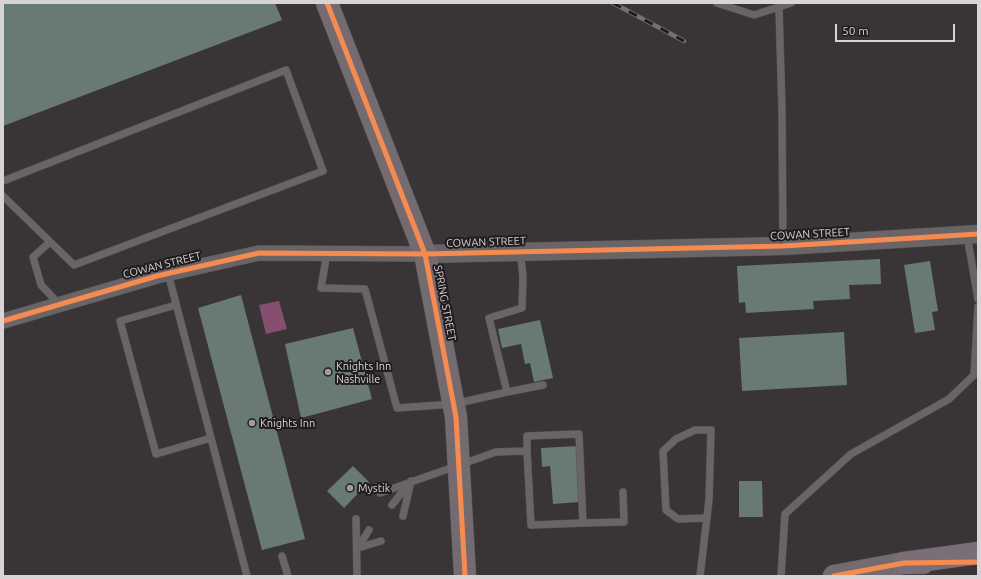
<!DOCTYPE html>
<style>
body{margin:0}
#map{position:relative;width:981px;height:579px;overflow:hidden;background:#393537;font-family:Ubuntu,sans-serif}
canvas{display:block}
.frame{position:absolute;inset:0;border:4px solid #d8d3d6;pointer-events:none}
.scale{position:absolute;left:835px;top:24px;width:120px;height:18px;box-sizing:border-box;border:2px solid #d8d3d6;border-top:0;padding-left:5px;font-size:12px;line-height:14px;white-space:nowrap;color:#d8d3d6;-webkit-text-stroke:3px #201c1e;paint-order:stroke}
</style>
<div id="map">
<canvas width="981" height="579"></canvas>
<div class="frame"></div>
<div class="scale">50 m</div>
</div>
<script>
const ctx = document.querySelector('canvas').getContext('2d');
ctx.lineJoin = 'round';
function fill(path, color) {
  ctx.fillStyle = color;
  ctx.fill(path, 'evenodd');
}
function poly(rows) {
  const path = new Path2D();
  for (const r of rows) {
    path.moveTo(r[0], r[1]);
    for (let i = 2; i < r.length; i += 2) path.lineTo(r[i], r[i + 1]);
  }
  return path;
}
function stroke(path, color, width, dash) {
  ctx.strokeStyle = color;
  ctx.lineWidth = width;
  ctx.lineCap = dash ? 'butt' : 'round';
  ctx.setLineDash(dash || []);
  ctx.stroke(path);
}
function drawText(font, color, halo, rows, align = 'center') {
  ctx.font = font + ' Ubuntu,sans-serif';
  ctx.lineWidth = 4;
  ctx.setLineDash([]);
  ctx.textBaseline = 'middle';
  ctx.strokeStyle = halo;
  ctx.fillStyle = color;
  for (const [text, x, y, turn = 0] of rows) {
    ctx.save();
    ctx.translate(x, y);
    ctx.rotate((+turn || 0) * Math.PI / 180);
    ctx.textAlign = isNaN(turn) ? turn : align;
    if (halo) ctx.strokeText(text, 0, 0);
    ctx.fillText(text, 0, 0);
    ctx.restore();
  }
}
const water = poly([
 [279,301,287,329,266,334,259,305]
]);
const building = poly([
 [3,3,275,3,282,20,3,126],
 [880,259,881,284,849,285,850,299,813,301,814,309,746,313,745,302,739,303,737,266],
 [930,261,938,311,932,312,935,330,915,333,904,265],
 [241,295,305,539,262,550,198,308],
 [540,320,553,378,534,382,530,363,525,364,521,344,502,348,498,329],
 [353,328,372,399,301,418,285,344],
 [844,332,847,385,742,391,739,338],
 [577,446,580,502,553,504,550,466,542,467,541,448],
 [353,466,369,482,344,508,327,491],
 [739,481,762,481,763,517,739,517]
]);
const service = poly([
 [717,3,754,15,791,3],
 [779,7,782,111,783,246],
 [3,181,286,70,323,171,74,265,3,196],
 [967,235,978,299],
 [50,242,33,257,41,285,59,304],
 [520,251,523,276,522,308,489,318,507,392,543,385],
 [327,253,321,288,365,289,397,408,454,404,507,392],
 [168,273,247,576],
 [176,305,120,321,156,454,211,438],
 [380,493,496,452,527,451,531,525,583,523,579,434,527,436,527,451],
 [392,505,409,483],
 [403,516,411,481],
 [356,519,357,576],
 [583,523,624,522,623,492],
 [358,548,381,541],
 [358,548,369,530],
 [282,556,288,576],
 [700,576,709,500,711,430,695,430,676,439,663,451,666,510,678,519,706,518],
 [781,576,785,514,851,454,949,399,974,375,978,307]
]);
const minor = poly([
 [3,321,157,276,259,253,425,254]
]);
const tertiary = poly([
 [425,254,783,246,978,234]
]);
const primary = poly([
 [327,3,425,254,456,417,465,576],
 [834,576,904,563,923,563]
]);
const motorway = poly([
 [904,563,978,553]
]);
const rail = poly([
 [613,3,684,41]
]);
const cycleway = poly([
 [327,3,425,254,456,417,465,576],
 [3,321,157,276,259,253,425,254,783,246,978,234],
 [834,576,904,563,978,562]
]);
const markers = [
 [328,372,4,"#a09c9e"],
 [252,423,4,"#a09c9e"],
 [350,488,4,"#a09c9e"]
];
const streetNames = [
 ["COWAN STREET",810,234,-3],
 ["COWAN STREET",486,242,-2],
 ["COWAN STREET",162,265,-14],
 ["SPRING STREET",445,303,79]
];
const poiNames = [
 ["Knights Inn",336,366],
 ["Nashville",336,379],
 ["Knights Inn",260,423],
 ["Mystik",358,488]
];
fill(water, '#854f71');
fill(building, '#687976');
stroke(service, '#555153', 8);
stroke(minor, '#555153', 16);
stroke(tertiary, '#555153', 19);
stroke(primary, '#555153', 23);
stroke(motorway, '#555153', 23);
stroke(service, '#696567', 7);
stroke(minor, '#696567', 15);
stroke(tertiary, '#696567', 18);
stroke(primary, '#746b70', 22);
stroke(motorway, '#7b6f77', 22);
stroke(rail, '#737072', 4.5);
stroke(rail, '#201c1e', 3, [9]);
stroke(cycleway, '#f68b52', 5);
for (const [x, y, r, color] of markers) {
  const dot = new Path2D();
  dot.arc(x, y, r, 0, 2 * Math.PI);
  ctx.fillStyle = color;
  ctx.fill(dot);
  stroke(dot, '#201c1e', 1.5);
}
drawText('11px', '#d8d3d6', '#201c1e', streetNames);
drawText('11px', '#d8d3d6', '#201c1e', poiNames, 'left');
</script>
